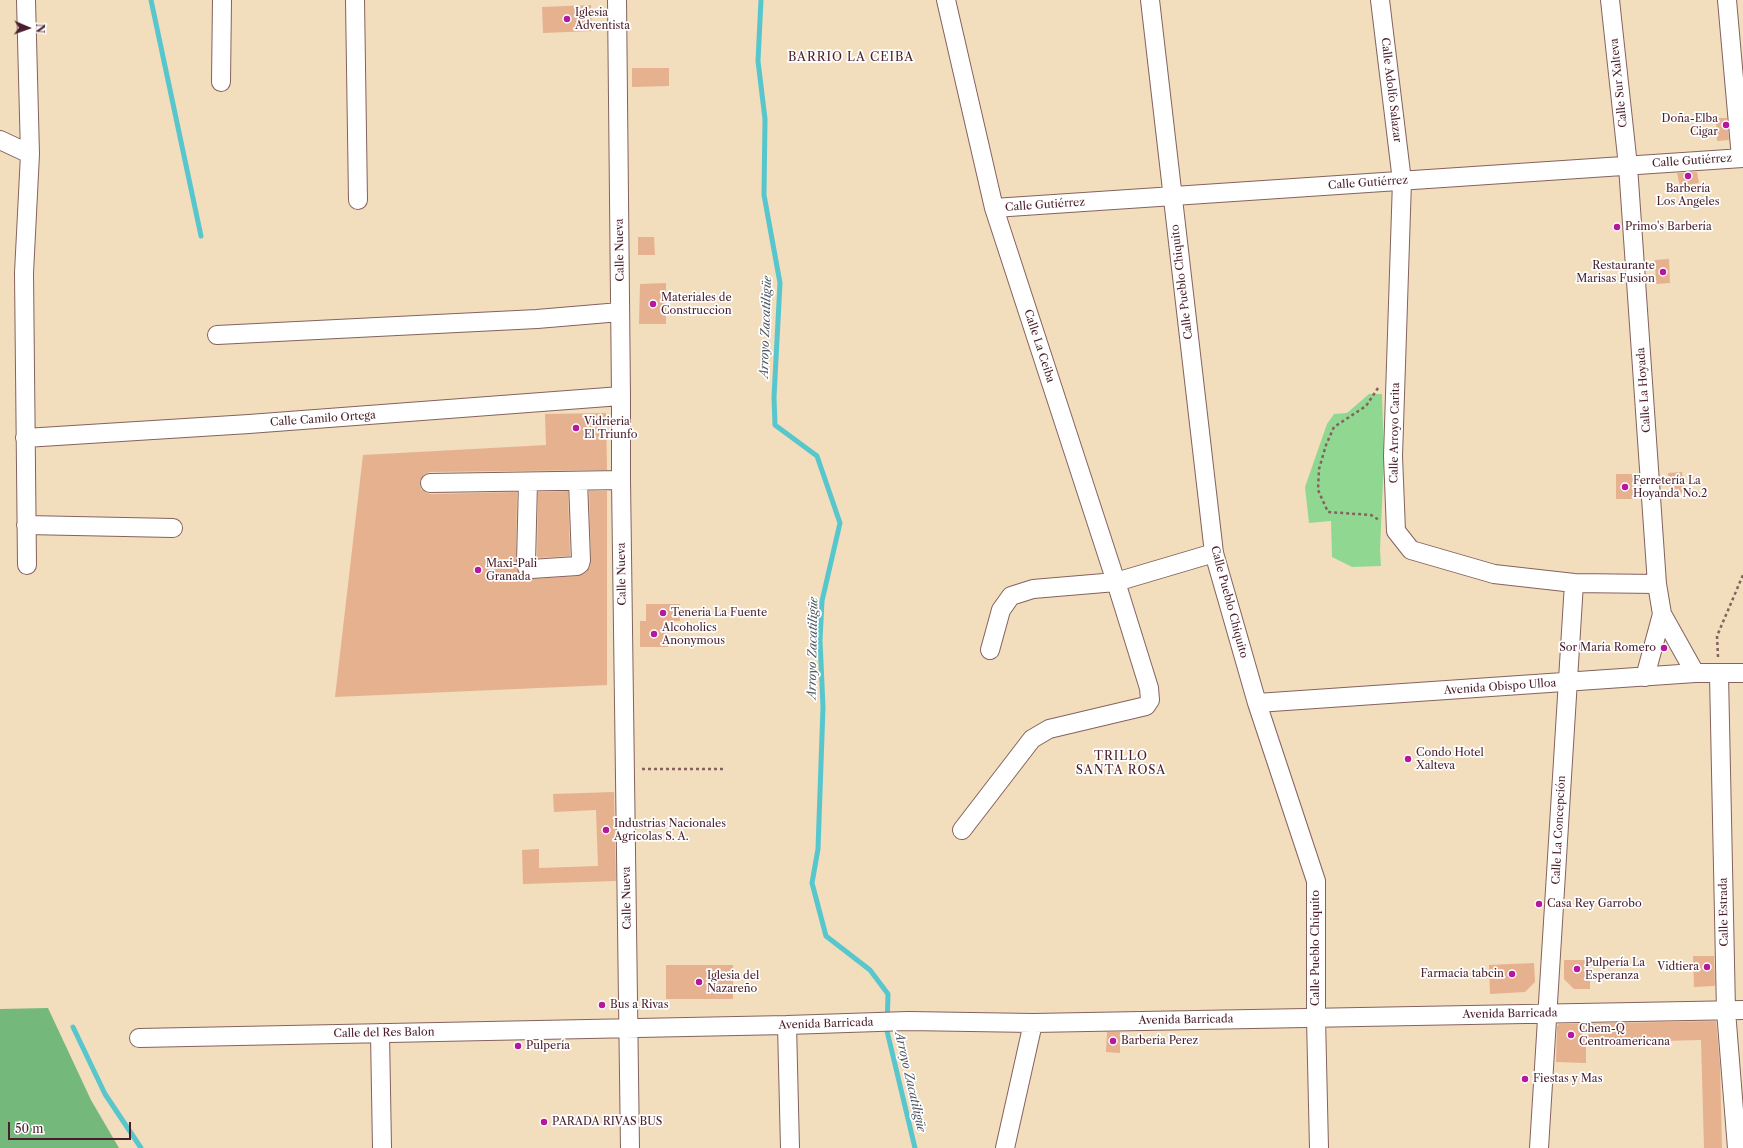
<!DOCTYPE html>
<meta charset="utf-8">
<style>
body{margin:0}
#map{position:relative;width:1743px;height:1148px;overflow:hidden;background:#f2ddbd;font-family:"Libre Caslon Text",serif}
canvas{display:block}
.north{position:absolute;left:8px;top:8px;width:40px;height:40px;-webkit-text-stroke:3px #fff;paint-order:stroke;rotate:92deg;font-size:11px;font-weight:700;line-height:16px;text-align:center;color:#4a1f2b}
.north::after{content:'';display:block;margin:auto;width:14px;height:18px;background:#4a1f2b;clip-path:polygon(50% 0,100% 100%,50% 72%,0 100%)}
.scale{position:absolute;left:8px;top:1122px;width:123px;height:18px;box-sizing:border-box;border:2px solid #4a1f2b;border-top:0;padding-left:5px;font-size:12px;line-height:14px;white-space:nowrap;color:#4a1f2b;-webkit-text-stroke:3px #fff;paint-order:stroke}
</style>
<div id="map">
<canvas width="1743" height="1148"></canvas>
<div class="north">N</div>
<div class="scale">50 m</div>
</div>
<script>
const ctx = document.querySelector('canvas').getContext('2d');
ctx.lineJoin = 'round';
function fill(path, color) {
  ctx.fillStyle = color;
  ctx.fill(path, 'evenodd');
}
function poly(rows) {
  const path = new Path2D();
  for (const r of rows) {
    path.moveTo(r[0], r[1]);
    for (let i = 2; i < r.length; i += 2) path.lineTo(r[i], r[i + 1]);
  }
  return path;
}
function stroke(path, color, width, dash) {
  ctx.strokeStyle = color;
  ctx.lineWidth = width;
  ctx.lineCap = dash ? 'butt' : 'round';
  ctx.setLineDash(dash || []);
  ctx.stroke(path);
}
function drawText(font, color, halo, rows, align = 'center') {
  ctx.font = font + ' "Libre Caslon Text",serif';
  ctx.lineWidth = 3.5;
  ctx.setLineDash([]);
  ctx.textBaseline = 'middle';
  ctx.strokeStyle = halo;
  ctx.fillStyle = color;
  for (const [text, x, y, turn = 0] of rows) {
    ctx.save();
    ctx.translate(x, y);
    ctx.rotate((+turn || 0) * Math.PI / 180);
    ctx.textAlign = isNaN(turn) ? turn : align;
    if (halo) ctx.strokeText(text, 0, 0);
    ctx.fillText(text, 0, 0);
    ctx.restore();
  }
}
const green = poly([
 [1369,394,1382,394,1384,458,1380,550,1381,566,1352,567,1332,557,1331,521,1309,523,1305,487,1327,424,1334,414,1347,413]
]);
const forest = poly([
 [48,1008,91,1100,119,1148,0,1148,0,1009]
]);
const stream = poly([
 [151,0,201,236],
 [761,0,758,61,765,119,764,195,780,283,774,397,775,425,817,456,840,523,822,601,820,640,823,707,818,849,812,883,826,936,870,970,888,994,887,1031,915,1148],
 [73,1027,105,1094,141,1148]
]);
const building = poly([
 [591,5,592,31,543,33,542,7],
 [632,68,669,68,669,86,632,87],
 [1716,118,1727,118,1729,140,1717,141],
 [1697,172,1699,183,1680,186,1677,173],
 [638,237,654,237,655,255,638,255],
 [1669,259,1670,283,1656,284,1655,260],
 [666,283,666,324,639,324,640,284],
 [606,413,607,470,430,472,424,474,420,483,421,489,425,492,430,494,517,492,516,566,519,574,532,579,578,576,586,572,590,567,591,560,589,491,607,491,607,685,335,697,363,455,546,445,545,414],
 [1682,472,1685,492,1670,494,1668,473],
 [1616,474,1634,474,1634,499,1616,499],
 [568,491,570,556,537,558,538,492],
 [646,604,680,604,680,621,668,621,668,647,640,647,640,621,646,621],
 [614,792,616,881,523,884,522,850,539,849,539,868,598,866,596,810,554,812,553,794],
 [1693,956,1714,956,1715,985,1714,986,1694,987],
 [1564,960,1590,960,1590,989,1574,989,1564,979],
 [1534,963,1535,982,1525,992,1490,994,1489,965],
 [666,965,733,965,733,999,666,999],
 [1716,1021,1720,1064,1722,1148,1704,1148,1701,1040,1586,1043,1586,1063,1556,1062,1557,1026,1559,1024],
 [1107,1032,1120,1032,1120,1053,1106,1052]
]);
const path = poly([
 [1378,388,1366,406,1334,427,1326,445,1319,469,1318,490,1328,512,1371,515,1379,520],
 [1718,657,1717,636,1743,575],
 [642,769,726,769]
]);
const minor = poly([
 [26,0,30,154,24,273,27,565],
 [355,0,358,200],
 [617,0,621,396,621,480,630,1148],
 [946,0,994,208,1116,582,1149,688,1150,700,1146,706,1049,729,1032,739,962,830],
 [1150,0,1214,553,1257,703,1316,881,1316,1018,1319,1148],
 [1380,0,1402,181,1393,456,1396,531,1411,550,1494,574,1574,583,1657,584],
 [1610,0,1628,166,1657,584,1662,614,1645,677],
 [1727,0,1741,158],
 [221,82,222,0],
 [0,140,30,154],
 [994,208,1743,158],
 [217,335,537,319,620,312],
 [25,438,249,424,621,396],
 [528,482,526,563,527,567,531,569,577,566,580,564,581,560,578,481],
 [430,483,621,480],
 [26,525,173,528],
 [1662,614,1695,673],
 [990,650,1001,610,1011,596,1033,589,1116,582,1214,553],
 [1719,675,1726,1011,1737,1148],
 [1257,703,1695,673,1743,673],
 [787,1025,790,1148],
 [380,1033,382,1148],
 [139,1038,787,1025,908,1021,1033,1023,1743,1010],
 [1005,1148,1033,1023],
 [1539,1148,1574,583]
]);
const markers = [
 [567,19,4,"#b5179e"],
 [1726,125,4,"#b5179e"],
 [1688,176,4,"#b5179e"],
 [1617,227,4,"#b5179e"],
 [1663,272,4,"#b5179e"],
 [653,304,4,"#b5179e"],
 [576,428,4,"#b5179e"],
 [1625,487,4,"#b5179e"],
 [478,570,4,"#b5179e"],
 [663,613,4,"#b5179e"],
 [654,634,4,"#b5179e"],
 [1664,648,4,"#b5179e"],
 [1408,759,4,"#b5179e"],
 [606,830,4,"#b5179e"],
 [1539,904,4,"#b5179e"],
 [1707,967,4,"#b5179e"],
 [1577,969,4,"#b5179e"],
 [1512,974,4,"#b5179e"],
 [699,982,4,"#b5179e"],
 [602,1005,4,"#b5179e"],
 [1571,1035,4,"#b5179e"],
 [1113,1041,4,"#b5179e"],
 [518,1046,4,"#b5179e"],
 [1525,1079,4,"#b5179e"],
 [544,1122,4,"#b5179e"]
];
const poiNames = [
 ["Iglesia",575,13],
 ["Adventista",575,26],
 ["Doña-Elba",1718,119,"right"],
 ["Cigar",1718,132,"right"],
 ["Barbería",1688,189,"center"],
 ["Los Angeles",1688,202,"center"],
 ["Primo's Barbería",1625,227],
 ["Restaurante",1655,266,"right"],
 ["Marisas Fusion",1655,279,"right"],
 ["Materiales de",661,298],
 ["Construccion",661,311],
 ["Vidrieria",584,422],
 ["El Triunfo",584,435],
 ["Ferretería La",1633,481],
 ["Hoyanda No.2",1633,494],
 ["Maxi-Pali",486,564],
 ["Granada",486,577],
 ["Teneria La Fuente",671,613],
 ["Alcoholics",662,628],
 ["Anonymous",662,641],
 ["Sor María Romero",1656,648,"right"],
 ["Condo Hotel",1416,753],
 ["Xalteva",1416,766],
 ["Industrias Nacionales",614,824],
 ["Agricolas S. A.",614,837],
 ["Casa Rey Garrobo",1547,904],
 ["Pulpería La",1585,963],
 ["Esperanza",1585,976],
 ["Vidtiera",1699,967,"right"],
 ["Farmacia tabcin",1504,974,"right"],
 ["Iglesia del",707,976],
 ["Nazareño",707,989],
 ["Bus a Rivas",610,1005],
 ["Chem-Q",1579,1029],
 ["Centroamericana",1579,1042],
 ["Barbería Perez",1121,1041],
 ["Pulpería",526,1046],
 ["Fiestas y Mas",1533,1079],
 ["PARADA RIVAS BUS",552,1122]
];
const streetNames = [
 ["Calle Sur Xalteva",1619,83,-96],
 ["Calle Adolfo Salazar",1391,90,83],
 ["Calle Gutiérrez",1692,161,-4],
 ["Calle Gutiérrez",1368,183,-4],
 ["Calle Gutiérrez",1045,205,-4],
 ["Calle Nueva",620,250,-91],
 ["Calle Pueblo Chiquito",1182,282,-97],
 ["Calle La Ceiba",1039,346,72],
 ["Calle La Hoyada",1644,390,-94],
 ["Calle Camilo Ortega",323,419,-4],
 ["Calle Arroyo Carita",1395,433,-89],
 ["Calle Nueva",622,574,-91],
 ["Calle Pueblo Chiquito",1229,602,75],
 ["Avenida Obispo Ulloa",1500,687,-4],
 ["Calle La Concepción",1559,830,-87],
 ["Calle Nueva",627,898,-91],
 ["Calle Estrada",1724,912,-91],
 ["Calle Pueblo Chiquito",1316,948,-90],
 ["Avenida Barricada",1510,1014,-1],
 ["Avenida Barricada",1186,1020,-1],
 ["Avenida Barricada",826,1024,-2],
 ["Calle del Res Balon",384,1033,-1]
];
const neighbourhoodNames = [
 ["BARRIO LA CEIBA",851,58],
 ["TRILLO",1121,757],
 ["SANTA ROSA",1121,771]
];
const waterNames = [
 ["Arroyo Zacatiligüe",766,327,-88],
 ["Arroyo Zacatiligüe",813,648,-89],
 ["Arroyo Zacatiligüe",910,1082,77]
];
fill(green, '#90d892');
fill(forest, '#74b87c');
stroke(stream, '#58c6cd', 5);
fill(building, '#e6b18e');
stroke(minor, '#85625e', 20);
stroke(path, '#85625e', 2.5, [3, 3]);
stroke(minor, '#fff', 18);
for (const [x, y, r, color] of markers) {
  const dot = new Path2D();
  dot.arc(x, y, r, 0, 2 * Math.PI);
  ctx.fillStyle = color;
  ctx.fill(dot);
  stroke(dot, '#fff', 1.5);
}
drawText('11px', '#4a1f2b', '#fff', poiNames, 'left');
drawText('11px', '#4a1f2b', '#fff', streetNames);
ctx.letterSpacing = '1px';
drawText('12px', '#4a1f2b', '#fff', neighbourhoodNames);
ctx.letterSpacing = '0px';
drawText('italic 12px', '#4f5964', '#fff', waterNames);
</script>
